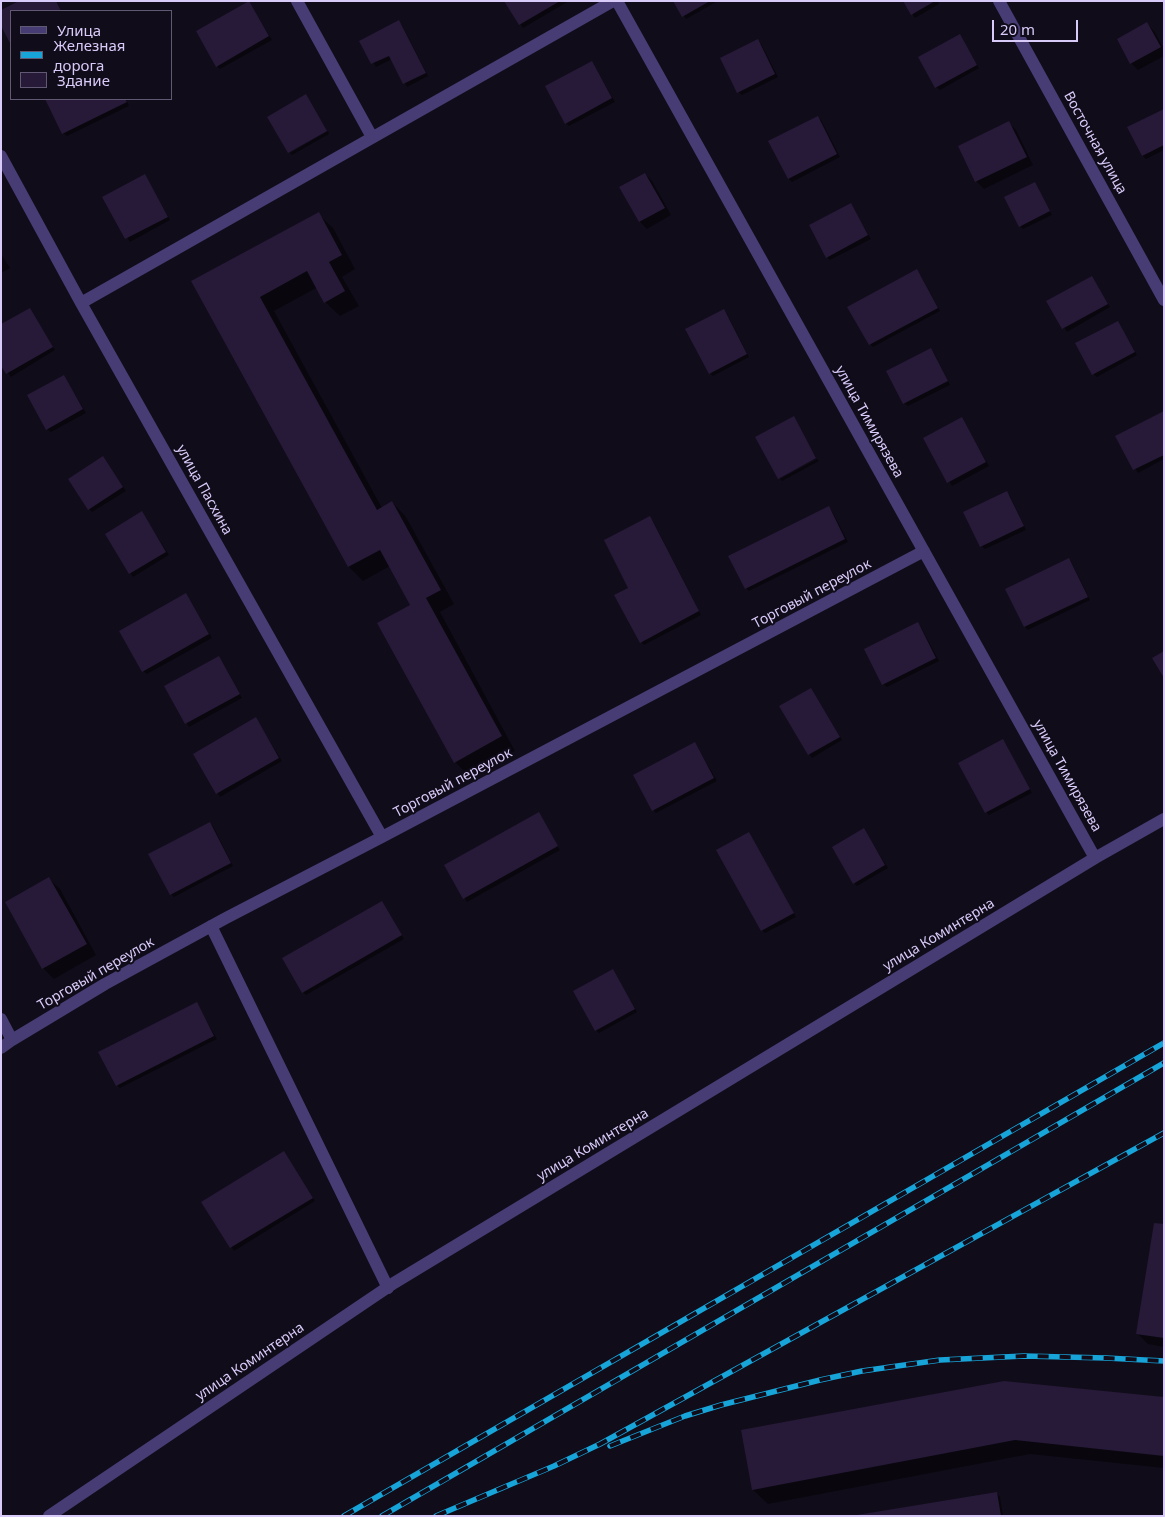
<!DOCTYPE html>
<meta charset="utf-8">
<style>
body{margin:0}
#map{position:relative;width:1165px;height:1517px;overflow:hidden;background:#110c1a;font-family:"Noto Sans",sans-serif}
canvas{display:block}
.frame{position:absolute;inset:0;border:2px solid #d8cbf9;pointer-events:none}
.legend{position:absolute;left:10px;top:10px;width:162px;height:90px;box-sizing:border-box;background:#110c1a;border:1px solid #615873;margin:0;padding:6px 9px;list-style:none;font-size:15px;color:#d8cbf9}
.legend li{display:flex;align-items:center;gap:10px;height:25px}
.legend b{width:25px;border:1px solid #615873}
.scale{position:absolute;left:992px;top:20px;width:86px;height:22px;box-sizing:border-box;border:2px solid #d8cbf9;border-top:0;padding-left:6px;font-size:15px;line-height:18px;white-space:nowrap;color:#d8cbf9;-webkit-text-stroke:4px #110c1a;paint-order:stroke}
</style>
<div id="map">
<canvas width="1165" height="1517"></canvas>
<div class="frame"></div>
<ul class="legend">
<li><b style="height:6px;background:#483c74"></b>Улица</li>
<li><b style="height:6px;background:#17a4d9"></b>Железная дорога</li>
<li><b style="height:14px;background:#261a38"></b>Здание</li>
</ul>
<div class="scale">20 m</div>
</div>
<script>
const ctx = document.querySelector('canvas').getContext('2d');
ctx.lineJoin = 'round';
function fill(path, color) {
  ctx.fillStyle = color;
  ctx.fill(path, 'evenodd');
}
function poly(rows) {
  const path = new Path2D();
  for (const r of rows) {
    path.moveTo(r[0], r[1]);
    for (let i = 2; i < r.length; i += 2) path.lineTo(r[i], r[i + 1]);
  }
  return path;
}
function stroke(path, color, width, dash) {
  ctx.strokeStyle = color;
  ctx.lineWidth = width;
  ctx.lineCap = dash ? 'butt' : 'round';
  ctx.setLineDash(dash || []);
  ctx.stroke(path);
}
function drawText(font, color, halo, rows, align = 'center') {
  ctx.font = font + ' "Noto Sans",sans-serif';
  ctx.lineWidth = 4;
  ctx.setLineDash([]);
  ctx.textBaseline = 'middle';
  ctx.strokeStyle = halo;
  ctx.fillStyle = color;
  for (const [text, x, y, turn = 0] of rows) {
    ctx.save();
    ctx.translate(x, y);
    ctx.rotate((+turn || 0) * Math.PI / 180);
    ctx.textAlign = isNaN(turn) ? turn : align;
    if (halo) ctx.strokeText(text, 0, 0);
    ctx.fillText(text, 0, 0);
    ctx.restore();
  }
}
const shadow = poly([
 [22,1,56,1,61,11,11,11,11,43,1,23,1,12],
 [506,1,569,1,523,28],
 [675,1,718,1,686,19],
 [904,1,938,1,939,4,915,18],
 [249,2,272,40,220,69,217,66],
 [399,22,402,25,428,76,407,87,392,59,376,67,361,42],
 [1147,24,1154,31,1164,49,1164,56,1138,70,1131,63],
 [959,35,979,68,940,90,936,87],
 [758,41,761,44,778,77,742,95,738,92],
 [592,62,615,102,569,126,566,123],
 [47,99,126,99,129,106,67,136,63,133],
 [1164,110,1164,150,1146,159,1143,156,1129,128],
 [818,117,821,120,840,157,792,182,789,179,770,142],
 [1009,123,1016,130,1033,165,984,189,976,181,960,147],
 [328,131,329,134,292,155,290,153],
 [645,174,652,181,671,215,647,229,640,222,621,188],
 [145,176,170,220,130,242,104,197],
 [1035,184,1052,215,1023,229,1020,226],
 [850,204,871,239,830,260,827,257],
 [318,214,333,228,355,269,342,277,359,306,340,316,325,302,318,287,274,311,382,508,392,502,406,517,454,604,440,612,515,751,469,776,455,762,412,605,390,566,363,581,349,567,193,282],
 [1,254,10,268,1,273],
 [920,274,940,311,873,347,870,344],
 [1092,277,1110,307,1067,332,1048,301],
 [29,309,55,350,11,377,1,363],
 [723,311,727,314,749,357,713,376,710,373],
 [1118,322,1137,355,1097,377,1093,374],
 [931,349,934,353,950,385,908,406,904,403],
 [64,376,86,413,51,432,47,429],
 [1164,412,1164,459,1138,473,1117,436],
 [793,418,816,457,779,477],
 [962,419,989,466,952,486,925,439],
 [103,458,126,491,92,512,89,509],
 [817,459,819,461,782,481,780,479],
 [1006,492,1010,496,1026,530,985,549,981,546],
 [829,508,832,511,848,542,749,591,746,588],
 [142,513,169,555,133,577,130,573],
 [650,518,653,521,701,615,644,645,641,642],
 [1069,559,1072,563,1090,600,1028,630,1025,627],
 [186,595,212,638,147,674,143,671],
 [918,624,921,627,939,661,887,687,883,684],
 [222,661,242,698,189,727,166,687],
 [811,689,842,740,812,758,809,754],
 [256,719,282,761,220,797,195,754],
 [1002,740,1032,793,989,815,986,812],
 [695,743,717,781,656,813,653,810],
 [538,813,560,850,467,902,446,866],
 [210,823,213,826,233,866,174,897,171,894],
 [864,830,888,868,857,886,854,883],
 [749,834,796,917,765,933,762,930],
 [49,879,60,889,96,955,54,979,43,968],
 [382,902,404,939,306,995,303,992],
 [613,971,637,1012,599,1033,596,1030],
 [196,1003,217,1039,120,1088,117,1085],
 [284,1153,315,1201,234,1251,203,1202],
 [1164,1225,1164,1347,1148,1344,1137,1333],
 [1164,1398,1164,1468,1030,1454,768,1504,753,1490],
 [996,1493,1000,1497,1003,1516,859,1516]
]);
const building = poly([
 [19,1,56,1,61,11,11,11,11,45,1,26,1,10],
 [249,1,269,36,216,67,196,31],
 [504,1,560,1,519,25],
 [673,1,710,1,682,17],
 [903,1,935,1,911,15],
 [399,20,426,73,403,84,389,56,371,64,359,41],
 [1147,22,1161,47,1130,64,1117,39],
 [960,34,977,65,935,88,918,57],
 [758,39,775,74,737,93,720,58],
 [592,61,612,98,565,124,545,86],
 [306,94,327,131,288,153,267,117],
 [45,99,125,99,127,102,62,134],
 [1164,109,1164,145,1142,156,1127,127],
 [818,116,837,154,788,179,768,141],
 [1009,121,1027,157,975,182,958,146],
 [645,173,665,208,639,222,619,187],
 [145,174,168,217,125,239,102,197],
 [1035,182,1050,211,1019,227,1004,197],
 [851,203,868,235,826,258,809,225],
 [319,212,342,255,329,262,345,291,324,303,307,271,260,297,377,510,392,501,441,590,426,598,502,736,454,763,377,623,410,605,380,550,348,567,191,281],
 [917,269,938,308,869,345,847,307],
 [1092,276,1108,304,1062,329,1046,301],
 [30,308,53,347,6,374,1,366,1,324],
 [724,309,747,354,709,374,685,329],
 [1118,321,1135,352,1092,375,1075,343],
 [931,348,948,381,903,404,886,371],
 [64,375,83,409,46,430,27,395],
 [1164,411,1164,455,1133,470,1115,436],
 [794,416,816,458,778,479,755,437],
 [962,417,986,462,947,483,923,438],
 [103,456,123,487,88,510,68,479],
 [1007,491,1024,526,980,547,963,512],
 [829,506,845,539,745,589,728,556],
 [142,511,166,552,129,574,105,534],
 [650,516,699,611,640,643,614,595,628,588,604,540],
 [1069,558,1088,597,1024,627,1005,589],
 [186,593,209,634,142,672,119,631],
 [918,622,936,658,882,685,864,649],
 [1164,651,1164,678,1152,658],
 [219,656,240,694,185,724,164,686],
 [811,688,840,737,808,755,779,706],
 [256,717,279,758,216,794,193,754],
 [1003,739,1030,789,985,813,958,763],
 [695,742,714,778,652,811,633,775],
 [539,812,558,846,463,899,444,865],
 [210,822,231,863,170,895,148,854],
 [864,828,885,865,853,884,832,847],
 [749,832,794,913,761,931,716,850],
 [49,877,87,944,42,969,5,902],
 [382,901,402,935,302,993,282,958],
 [613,969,635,1009,595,1031,573,991],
 [197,1002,214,1036,116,1086,98,1052],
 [284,1151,313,1198,230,1248,201,1202],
 [1154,1223,1164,1224,1164,1338,1136,1334],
 [1004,1381,1164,1397,1164,1456,1015,1440,752,1490,741,1430],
 [997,1492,1001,1516,858,1516,857,1515]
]);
const minor = poly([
 [297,1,372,137],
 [617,1,1095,858],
 [999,1,1164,300],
 [1,156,81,303,382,837],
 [81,303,613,1],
 [211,926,388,1288],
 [1,1019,12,1040],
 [1,1048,12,1040,105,984,226,918,382,837,924,551],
 [49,1516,394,1283,1095,858,1164,819]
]);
const rail = poly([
 [610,1446,685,1416,721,1405,820,1380,862,1371,940,1360,1024,1356,1106,1358,1164,1361],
 [344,1516,1164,1043],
 [382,1516,1164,1063],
 [436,1516,554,1466,600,1444,1164,1133]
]);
const streetNames = [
 ["Восточная улица",1095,143,61],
 ["улица Тимирязева",869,422,61],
 ["улица Пасхина",204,490,61],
 ["Торговый переулок",812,594,-28],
 ["улица Тимирязева",1067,776,61],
 ["Торговый переулок",453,783,-28],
 ["улица Коминтерна",939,935,-31],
 ["Торговый переулок",96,974,-30],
 ["улица Коминтерна",593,1145,-31],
 ["улица Коминтерна",250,1362,-34]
];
fill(shadow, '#0007');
fill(building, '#261a38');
stroke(minor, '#483c74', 12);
stroke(rail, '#17a4d9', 5.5);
stroke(rail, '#110c1a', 4, [11]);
drawText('14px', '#d8cbf9', '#110c1a', streetNames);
</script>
